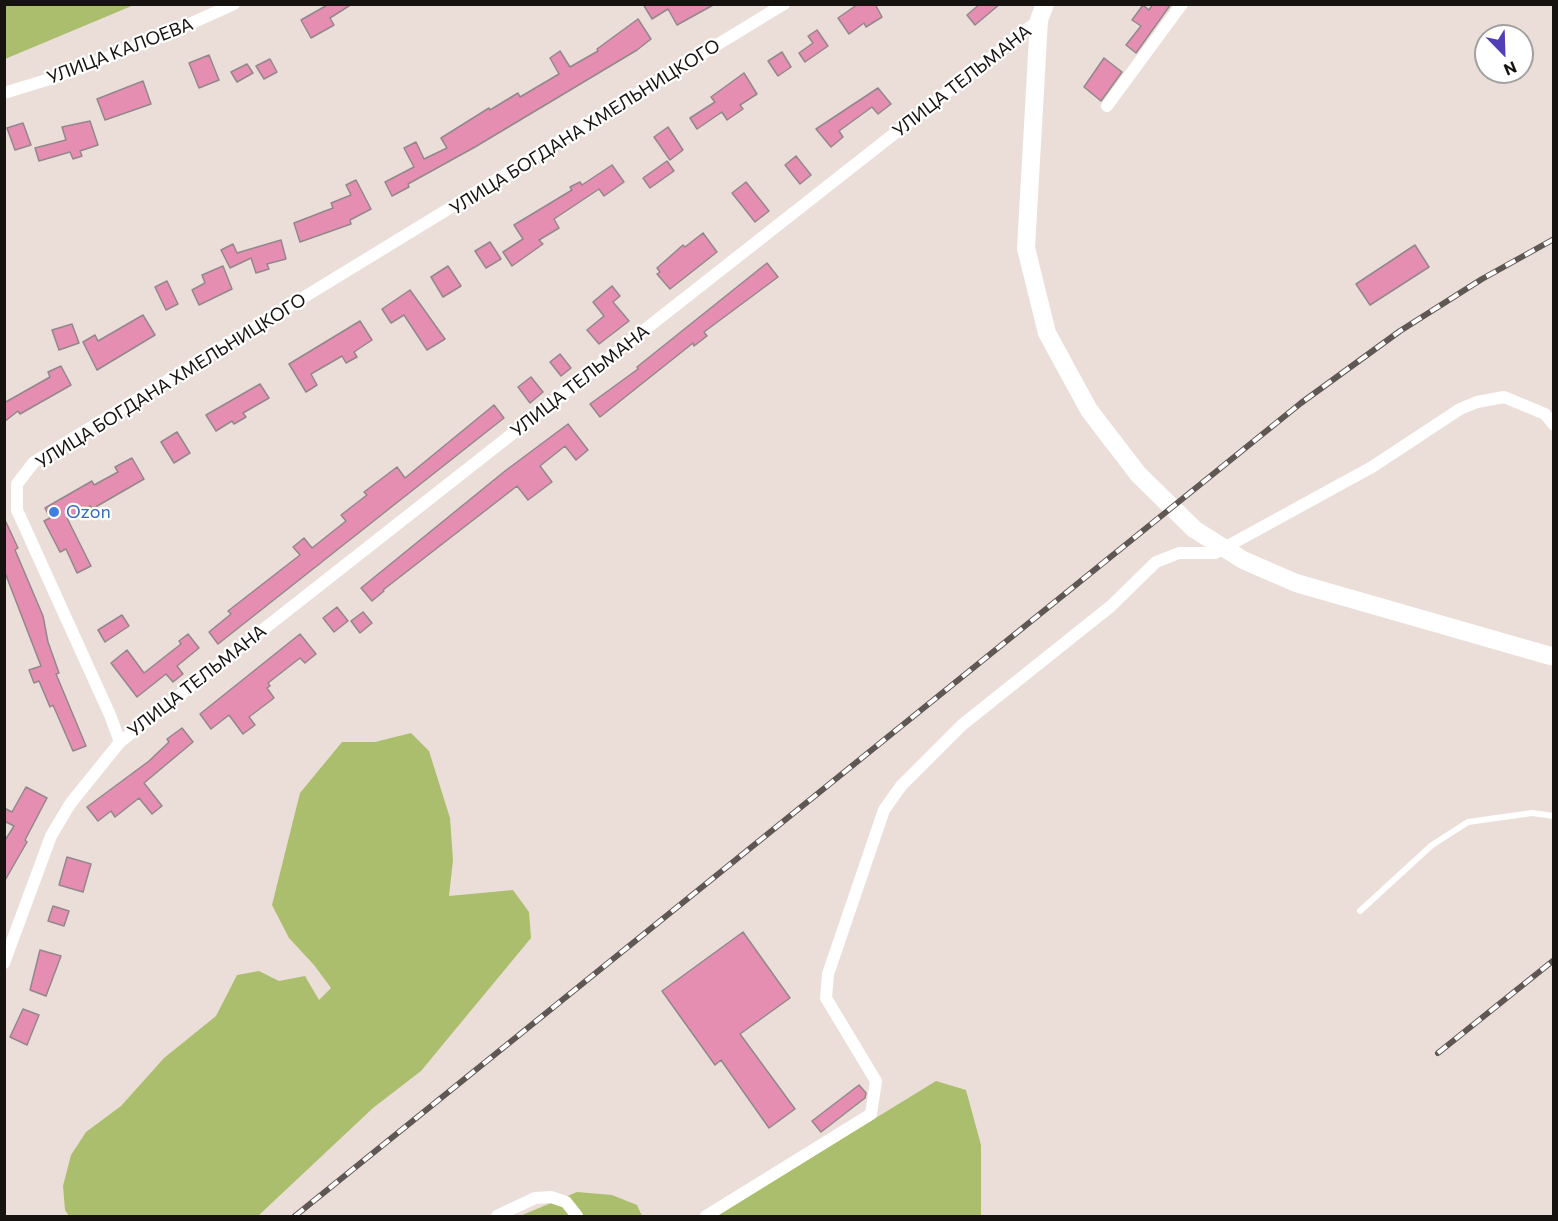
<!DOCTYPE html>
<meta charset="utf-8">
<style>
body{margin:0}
#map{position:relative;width:1558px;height:1221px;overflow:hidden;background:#ebded8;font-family:Commissioner,sans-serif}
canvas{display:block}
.frame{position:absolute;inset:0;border:6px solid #161210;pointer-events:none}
.north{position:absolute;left:1474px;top:24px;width:60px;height:60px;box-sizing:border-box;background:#fff;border:2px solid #a2a09f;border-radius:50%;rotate:157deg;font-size:16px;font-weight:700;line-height:24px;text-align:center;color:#161210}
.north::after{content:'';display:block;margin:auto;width:21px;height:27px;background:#523eb5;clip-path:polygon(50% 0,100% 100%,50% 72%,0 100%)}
</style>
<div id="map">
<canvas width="1558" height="1221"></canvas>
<div class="frame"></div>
<div class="north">N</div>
</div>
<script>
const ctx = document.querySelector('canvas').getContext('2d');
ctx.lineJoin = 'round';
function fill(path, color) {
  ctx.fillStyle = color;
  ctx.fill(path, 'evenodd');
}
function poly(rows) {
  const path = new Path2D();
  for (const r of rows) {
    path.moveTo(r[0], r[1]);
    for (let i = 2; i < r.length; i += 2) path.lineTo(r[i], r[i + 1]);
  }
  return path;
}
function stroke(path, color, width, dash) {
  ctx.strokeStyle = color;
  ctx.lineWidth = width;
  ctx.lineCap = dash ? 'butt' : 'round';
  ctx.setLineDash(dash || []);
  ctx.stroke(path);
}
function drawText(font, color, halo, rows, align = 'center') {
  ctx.font = font + ' Commissioner,sans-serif';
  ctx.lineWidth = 4.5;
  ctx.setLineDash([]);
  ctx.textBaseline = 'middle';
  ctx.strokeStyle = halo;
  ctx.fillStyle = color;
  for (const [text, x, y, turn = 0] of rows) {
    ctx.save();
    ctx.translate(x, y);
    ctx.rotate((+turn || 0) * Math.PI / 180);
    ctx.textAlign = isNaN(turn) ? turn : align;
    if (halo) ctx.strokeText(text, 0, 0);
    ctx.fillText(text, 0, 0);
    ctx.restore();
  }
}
const green = poly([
 [5,4,134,4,134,5,5,59],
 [411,733,429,751,450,818,453,860,449,896,513,890,529,912,531,938,421,1071,373,1108,258,1216,69,1216,65,1210,63,1186,71,1155,86,1132,121,1106,164,1058,216,1016,237,975,259,971,279,981,305,976,319,1000,331,988,314,965,289,938,272,905,300,793,342,742,375,742],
 [936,1081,966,1090,981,1145,981,1216,716,1216],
 [577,1192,612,1195,637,1205,642,1216,520,1216]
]);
const building = poly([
 [329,4,352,4,330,18,334,25,311,38,301,20,329,4],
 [643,4,715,4,677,25,668,9,652,19,643,4],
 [858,4,875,4,882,17,866,27,864,23,849,34,838,18,858,4],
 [980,4,1000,4,975,25,967,15,980,4],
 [1153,4,1171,4,1136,53,1126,45,1141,26,1132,20,1143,5,1149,10,1153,4],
 [638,19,651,39,637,50,475,147,408,184,409,187,392,196,385,182,414,167,404,148,416,142,424,159,447,148,441,138,489,108,490,110,518,93,520,97,559,74,550,58,560,51,570,67,598,51,597,49,638,19],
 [817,30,828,46,805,62,799,53,813,43,808,36,817,30],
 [782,52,791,67,778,76,768,61,782,52],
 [209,55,219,80,199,88,189,63,209,55],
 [1104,58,1122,72,1101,101,1084,87,1104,58],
 [270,59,277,72,264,79,256,66,270,59],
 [247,64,253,73,237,82,231,72,247,64],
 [744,73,757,94,740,105,743,109,727,120,722,112,697,129,690,118,715,102,711,97,744,73],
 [143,81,151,104,105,120,97,99,143,81],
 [878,88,891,104,878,114,872,107,839,131,843,137,831,147,816,129,878,88],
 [90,121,98,145,80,151,82,156,73,159,70,152,39,161,35,148,66,140,62,127,90,121],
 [23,123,31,145,15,150,7,128,23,123],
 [668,127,683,150,670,160,654,137,668,127],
 [796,156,811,175,800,184,785,165,796,156],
 [667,161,674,171,650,188,643,178,667,161],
 [612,165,624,182,604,196,599,189,554,219,559,228,539,240,543,244,512,266,503,252,523,239,514,225,572,190,570,187,580,182,582,185,612,165],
 [356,180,371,209,350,220,351,224,300,242,294,223,333,208,331,203,351,195,346,185,356,180],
 [746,182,769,211,755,222,732,193,746,182],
 [703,233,717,252,670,289,657,274,660,272,657,268,683,245,685,247,703,233],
 [281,240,286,259,267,264,269,269,256,273,251,258,230,268,221,250,233,244,237,253,281,240],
 [490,242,501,259,486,268,475,251,490,242],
 [1415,245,1429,267,1370,305,1356,284,1415,245],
 [767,263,778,277,704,332,707,336,694,346,693,343,600,417,590,404,638,369,637,367,767,263],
 [223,266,232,289,199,305,192,290,205,283,202,275,223,266],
 [448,266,461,286,443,297,431,277,448,266],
 [167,281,178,304,166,310,155,287,167,281],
 [612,286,620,296,613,302,629,321,599,344,587,330,604,316,593,302,612,286],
 [410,290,445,339,427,350,404,315,391,323,382,309,410,290],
 [143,315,155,335,97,370,83,342,95,335,98,341,143,315],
 [360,321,372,340,354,352,357,357,346,363,342,356,311,374,317,385,306,392,289,364,360,321],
 [72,324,79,343,59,350,52,330,72,324],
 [560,354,571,368,561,376,550,362,560,354],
 [61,366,71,385,20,414,18,411,4,422,4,403,50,377,48,372,61,366],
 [531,377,543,392,530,403,518,387,531,377],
 [260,384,269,398,243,413,246,417,234,424,232,421,216,431,206,415,260,384],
 [494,405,504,418,218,644,209,632,231,614,228,611,300,555,293,547,304,538,312,548,346,521,341,515,367,495,364,492,397,467,405,478,494,405],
 [568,424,588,450,576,460,565,446,540,466,552,482,528,500,517,486,383,590,384,591,372,601,361,588,505,471,568,424],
 [177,432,190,453,174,463,161,442,177,432],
 [132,458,144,479,92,509,90,506,67,518,91,566,77,573,66,549,60,552,44,521,50,518,45,508,92,481,94,485,118,472,115,467,132,458],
 [5,520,18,548,15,550,43,616,48,642,59,673,56,674,86,746,73,751,53,705,50,707,39,681,34,683,29,670,41,666,4,570,5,520],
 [337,607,348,621,334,632,323,618,337,607],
 [363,612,372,623,360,633,351,621,363,612],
 [122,615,129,626,105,642,98,630,122,615],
 [188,634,199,648,177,666,183,674,173,682,166,674,137,697,111,663,127,650,144,673,181,644,179,641,188,634],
 [300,634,316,654,305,663,300,658,268,683,270,686,267,688,274,698,249,717,255,725,243,734,229,715,211,729,200,714,300,634],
 [182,728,193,742,144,783,162,806,152,814,139,798,115,817,111,811,98,821,87,807,149,761,169,742,167,739,182,728],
 [26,787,47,798,25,840,27,842,4,882,4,842,14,826,4,821,4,808,12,812,26,787],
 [67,857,91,864,83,892,59,885,67,857],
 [53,906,69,911,64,926,48,921,53,906],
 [743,932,790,998,740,1034,795,1109,769,1128,721,1060,715,1065,662,991,743,932],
 [40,950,61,956,46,996,30,990,40,950],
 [23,1009,39,1015,27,1045,10,1037,23,1009],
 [859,1085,866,1093,865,1098,821,1132,812,1121,859,1085]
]);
const lane = poly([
 [1360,911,1432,845,1468,822,1532,813,1554,816]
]);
const street = poly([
 [4,93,56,77,165,35,234,4],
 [1107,106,1182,4],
 [120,742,1039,20],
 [4,963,51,836,70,804,120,742,110,715,17,510,17,484,34,462,784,4],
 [497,1216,535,1198,551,1197,566,1202,577,1216],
 [706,1216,871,1114,876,1081,826,998,828,974,884,810,901,786,962,725,1111,606,1156,562,1179,553,1215,553,1372,467,1460,409,1477,402,1504,397,1545,414,1554,425]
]);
const secondary = poly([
 [1045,4,1039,20,1026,248,1047,333,1089,410,1138,474,1194,529,1243,560,1296,583,1554,657]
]);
const rail = poly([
 [1438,1053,1554,960],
 [295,1216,1301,403,1400,331,1482,279,1554,239]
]);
const markers = [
 [54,512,6,"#3f7fe0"]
];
const streetNames = [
 ["УЛИЦА КАЛОЕВА",120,51,-21],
 ["УЛИЦА ТЕЛЬМАНА",962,81,-38],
 ["УЛИЦА БОГДАНА ХМЕЛЬНИЦКОГО",585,127,-32],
 ["УЛИЦА БОГДАНА ХМЕЛЬНИЦКОГО",171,381,-32],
 ["УЛИЦА ТЕЛЬМАНА",580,381,-38],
 ["УЛИЦА ТЕЛЬМАНА",197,681,-38]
];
const shopNames = [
 ["Ozon",66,512]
];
fill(green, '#abbe6d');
fill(building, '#e68eb2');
stroke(building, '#93878b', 1.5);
stroke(lane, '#fff', 6);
stroke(street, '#fff', 12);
stroke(secondary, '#fff', 18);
stroke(rail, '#5e5754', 6);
stroke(rail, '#fff', 4, [11]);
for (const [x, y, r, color] of markers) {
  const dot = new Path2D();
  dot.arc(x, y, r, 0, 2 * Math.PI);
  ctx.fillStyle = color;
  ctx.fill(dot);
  stroke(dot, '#fff', 2);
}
drawText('18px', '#161210', '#fff', streetNames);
drawText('18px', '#366cbe', '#fff', shopNames, 'left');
</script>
